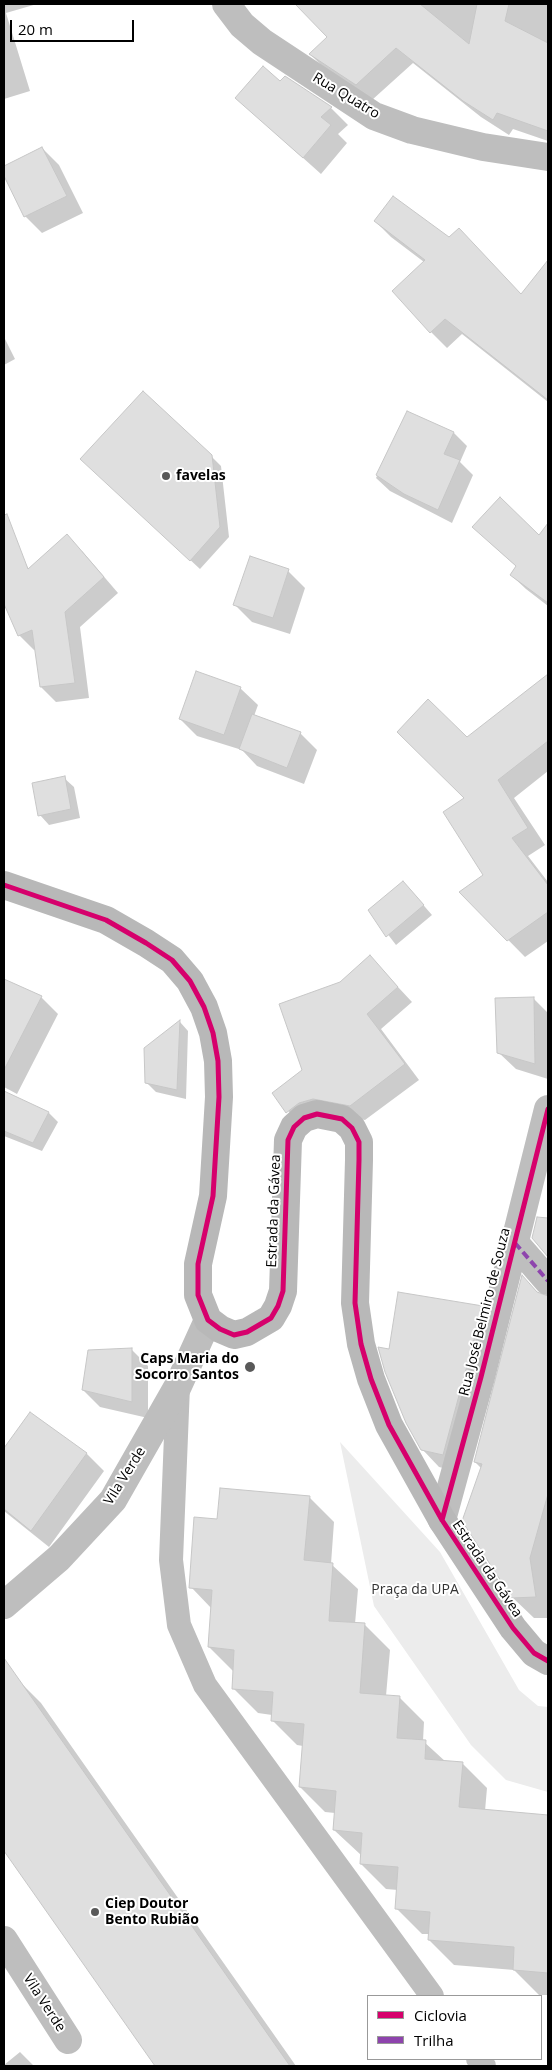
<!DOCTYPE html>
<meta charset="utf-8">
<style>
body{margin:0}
#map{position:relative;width:552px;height:2070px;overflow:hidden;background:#fff;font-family:"Open Sans",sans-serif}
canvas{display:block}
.frame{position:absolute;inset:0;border:5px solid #000;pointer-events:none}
.legend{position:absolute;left:367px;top:1995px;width:175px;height:65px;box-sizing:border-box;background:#fff;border:1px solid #999;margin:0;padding:6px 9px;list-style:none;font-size:15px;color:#000}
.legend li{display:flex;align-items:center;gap:10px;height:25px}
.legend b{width:25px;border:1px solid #999}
.scale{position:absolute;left:10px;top:20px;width:124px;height:22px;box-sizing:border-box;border:2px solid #000;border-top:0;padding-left:6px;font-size:15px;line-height:18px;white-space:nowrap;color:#000;-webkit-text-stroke:4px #fff;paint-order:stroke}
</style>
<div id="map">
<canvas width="552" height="2070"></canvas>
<div class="frame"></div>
<ul class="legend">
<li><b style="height:6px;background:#d6006c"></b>Ciclovia</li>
<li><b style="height:6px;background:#8e44ad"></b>Trilha</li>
</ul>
<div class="scale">20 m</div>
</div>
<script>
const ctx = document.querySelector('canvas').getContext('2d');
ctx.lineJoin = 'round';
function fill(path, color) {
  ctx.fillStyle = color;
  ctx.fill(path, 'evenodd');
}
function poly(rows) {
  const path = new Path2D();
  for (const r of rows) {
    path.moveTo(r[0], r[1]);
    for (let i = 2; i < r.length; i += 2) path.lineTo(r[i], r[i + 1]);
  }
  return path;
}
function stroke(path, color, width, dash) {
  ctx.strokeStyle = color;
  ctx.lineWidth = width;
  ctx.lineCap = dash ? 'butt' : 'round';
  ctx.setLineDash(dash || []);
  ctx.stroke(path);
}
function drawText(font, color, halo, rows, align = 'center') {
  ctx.font = font + ' "Open Sans",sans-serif';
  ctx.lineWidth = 4;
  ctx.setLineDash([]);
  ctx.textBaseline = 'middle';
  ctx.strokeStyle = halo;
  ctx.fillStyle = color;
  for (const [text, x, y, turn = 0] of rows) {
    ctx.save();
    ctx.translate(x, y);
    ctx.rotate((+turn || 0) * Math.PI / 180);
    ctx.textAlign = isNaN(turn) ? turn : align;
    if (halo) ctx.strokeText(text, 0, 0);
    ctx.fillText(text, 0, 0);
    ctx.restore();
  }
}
const green = poly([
 [340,1442,440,1552,519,1690,538,1706,548,1707,548,1792,506,1780,471,1745,374,1606]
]);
const shadow = poly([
 [4,4,37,4,6,13,30,91,4,99],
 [297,4,548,4,548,141,513,129,509,135,481,117,413,63,372,100,326,70,310,54,329,37],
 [285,78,331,108,348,125,338,134,347,143,321,174,236,98,280,83],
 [42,148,59,165,83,213,42,233,25,216,4,174,4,167],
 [375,221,521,295,548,265,548,402,462,334,447,348,431,332,393,291,424,262,391,237],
 [4,337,15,359,4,365],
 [408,413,454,433,467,446,460,462,473,475,452,523,390,491,376,478],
 [211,456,221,466,229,537,200,569,91,468],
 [543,532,548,535,548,606,526,589,511,575,517,567,488,541,539,537],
 [82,551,118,593,80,627,89,698,56,702,41,687,36,649,34,650,19,635,4,600,4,575,26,565,29,569],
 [288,571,305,588,290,634,252,622,235,605],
 [548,676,548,771,514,798,545,845,528,856,548,882,548,941,525,957,461,892,485,875,466,798,467,739],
 [240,688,258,705,254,716,300,733,317,750,304,784,257,766,242,750,197,736,180,719],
 [64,778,74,787,80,818,49,825,40,815],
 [412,892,432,915,396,945,370,911],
 [370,957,412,1002,381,1029,419,1080,365,1120,328,1113,302,1127,273,1093,304,1071,340,983],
 [4,980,41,997,58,1014,17,1094,4,1087],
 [533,998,548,1013,548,1079,516,1069,498,1052],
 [180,1022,188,1031,186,1099,156,1092,146,1082],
 [7,1094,49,1113,58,1122,42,1151,4,1136,4,1102],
 [523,1278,542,1297,548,1297,548,1618,534,1618,513,1598,482,1469,475,1462],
 [482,1308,499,1325,460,1472,439,1467,422,1449,390,1351],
 [131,1349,148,1366,148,1418,100,1407,83,1390],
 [30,1414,87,1454,104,1471,49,1547,4,1511,4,1450],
 [309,1497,334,1522,331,1564,358,1589,355,1624,365,1625,390,1650,386,1696,399,1697,424,1722,423,1741,446,1762,462,1763,487,1788,485,1811,548,1816,548,1995,539,1995,514,1970,454,1965,429,1940,430,1934,422,1934,397,1909,398,1890,386,1889,361,1864,361,1855,334,1830,335,1813,325,1812,300,1787,303,1746,297,1745,272,1720,272,1715,258,1713,233,1688,234,1672,209,1647,212,1609,191,1587,219,1520],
 [16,1678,41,1703,296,2066,157,2066,4,1849,4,1687],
 [20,2052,34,2066,4,2066,4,2065]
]);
const building = poly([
 [295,4,420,4,469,44,477,4,509,4,505,21,548,43,548,131,497,113,493,120,463,101,396,48,356,85,309,54,327,37,295,4],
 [263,66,280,81,285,76,332,107,321,117,331,125,303,158,235,98,263,66],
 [42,147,67,196,24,217,4,176,4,166,42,147],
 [393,196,449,237,459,228,521,294,548,260,548,400,445,319,430,333,392,291,425,260,374,221,393,196],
 [143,391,212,455,220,527,190,561,80,459,143,391],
 [407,411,454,432,444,454,460,460,438,510,404,494,376,475,407,411],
 [500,497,539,535,548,523,548,603,510,575,516,566,472,527,500,497],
 [7,514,28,569,67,534,104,577,65,612,75,683,40,687,32,630,18,636,4,604,4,515,7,514],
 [250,556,289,569,273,618,233,605,250,556],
 [196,671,241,687,224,735,179,719,196,671],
 [548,674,548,741,498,780,528,828,512,838,548,885,548,912,507,941,459,892,483,875,443,812,464,798,397,732,428,699,467,737,548,674],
 [252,714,301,732,287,768,239,749,252,714],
 [65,776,71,809,38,816,32,783,65,776],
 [403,881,424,905,386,937,368,910,403,881],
 [370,955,398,987,367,1014,405,1064,350,1106,313,1099,299,1103,286,1113,272,1093,302,1070,279,1004,340,982,370,955],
 [4,979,42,996,4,1070,4,979],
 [534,997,535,1064,497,1053,495,998,534,997],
 [180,1020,177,1090,145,1083,144,1048,180,1020],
 [4,1091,49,1112,33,1143,4,1131,4,1091],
 [537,1217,548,1218,548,1257,532,1238,537,1217],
 [522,1275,537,1292,548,1296,548,1494,530,1558,536,1597,512,1598,462,1521,482,1464,474,1462,522,1275],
 [398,1292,483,1306,443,1455,421,1450,406,1423,385,1372,378,1347,389,1349,398,1292],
 [132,1348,132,1402,82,1390,88,1350,132,1348],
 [30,1412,87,1453,31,1531,4,1509,4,1448,30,1412],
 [220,1488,310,1496,304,1560,333,1563,329,1621,365,1623,360,1693,400,1696,397,1738,426,1740,425,1759,463,1762,459,1807,548,1815,548,1973,513,1970,514,1947,428,1940,430,1912,395,1909,398,1867,360,1864,362,1833,333,1830,336,1791,299,1787,304,1724,271,1721,273,1692,232,1689,234,1650,208,1647,212,1590,189,1588,194,1517,217,1519,220,1488],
 [4,1658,290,2066,155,2066,4,1851,4,1658]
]);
const lane = poly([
 [178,1386,171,1560,179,1625,205,1685,432,1996],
 [478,2059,484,2066]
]);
const street = poly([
 [226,4,242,25,262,42,374,116,412,130,483,147,548,157],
 [515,1243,548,1281],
 [442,1520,481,1377,548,1109],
 [4,1605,59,1558,113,1500,178,1386,208,1320],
 [4,1940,68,2040]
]);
const secondary = poly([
 [4,885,106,920,146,943,172,960,190,981,204,1007,213,1033,218,1061,219,1097,213,1196,198,1264,198,1295,208,1320,220,1329,234,1335,247,1332,271,1318,278,1306,283,1291,288,1140,294,1127,304,1118,317,1114,342,1119,352,1128,359,1142,359,1160,355,1303,361,1344,371,1379,389,1425,442,1520,513,1628,534,1653,548,1661]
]);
const quiet = poly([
 [515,1243,548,1281]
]);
const cycleway = poly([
 [4,885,106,920,146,943,172,960,190,981,204,1007,213,1033,218,1061,219,1097,213,1196,198,1264,198,1295,208,1320,220,1329,234,1335,247,1332,271,1318,278,1306,283,1291,288,1140,294,1127,304,1118,317,1114,342,1119,352,1128,359,1142,359,1160,355,1303,361,1344,371,1379,389,1425,442,1520,513,1628,534,1653,548,1661],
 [442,1520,481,1377,548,1109]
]);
const markers = [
 [166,476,5,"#595959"],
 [250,1367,6,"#595959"],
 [95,1912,5,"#595959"]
];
const streetNames = [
 ["Rua Quatro",346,96,31],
 ["Estrada da Gávea",274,1211,-88],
 ["Rua José Belmiro de Souza",485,1312,-76],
 ["Vila Verde",125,1476,-58],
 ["Estrada da Gávea",487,1569,56],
 ["Vila Verde",44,2003,57]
];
const poiNames = [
 ["favelas",176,476],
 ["Caps Maria do",239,1359,"right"],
 ["Socorro Santos",239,1375,"right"],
 ["Ciep Doutor",105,1904],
 ["Bento Rubião",105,1920]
];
const parkNames = [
 ["Praça da UPA",415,1590]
];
fill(green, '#ececec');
fill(shadow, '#0003');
fill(building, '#dfdfdf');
stroke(building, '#c7c7c7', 1);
stroke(lane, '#bebebe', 24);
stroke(street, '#bebebe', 28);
stroke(secondary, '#b8b8b8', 28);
stroke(quiet, '#8e44ad', 4, [8, 4]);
stroke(cycleway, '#d6006c', 5);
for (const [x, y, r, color] of markers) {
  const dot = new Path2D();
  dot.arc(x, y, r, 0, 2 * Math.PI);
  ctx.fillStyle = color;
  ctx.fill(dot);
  stroke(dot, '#fff', 2);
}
drawText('14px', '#000', '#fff', streetNames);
drawText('bold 14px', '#000', '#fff', poiNames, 'left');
drawText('14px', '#333', '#fff', parkNames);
</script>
